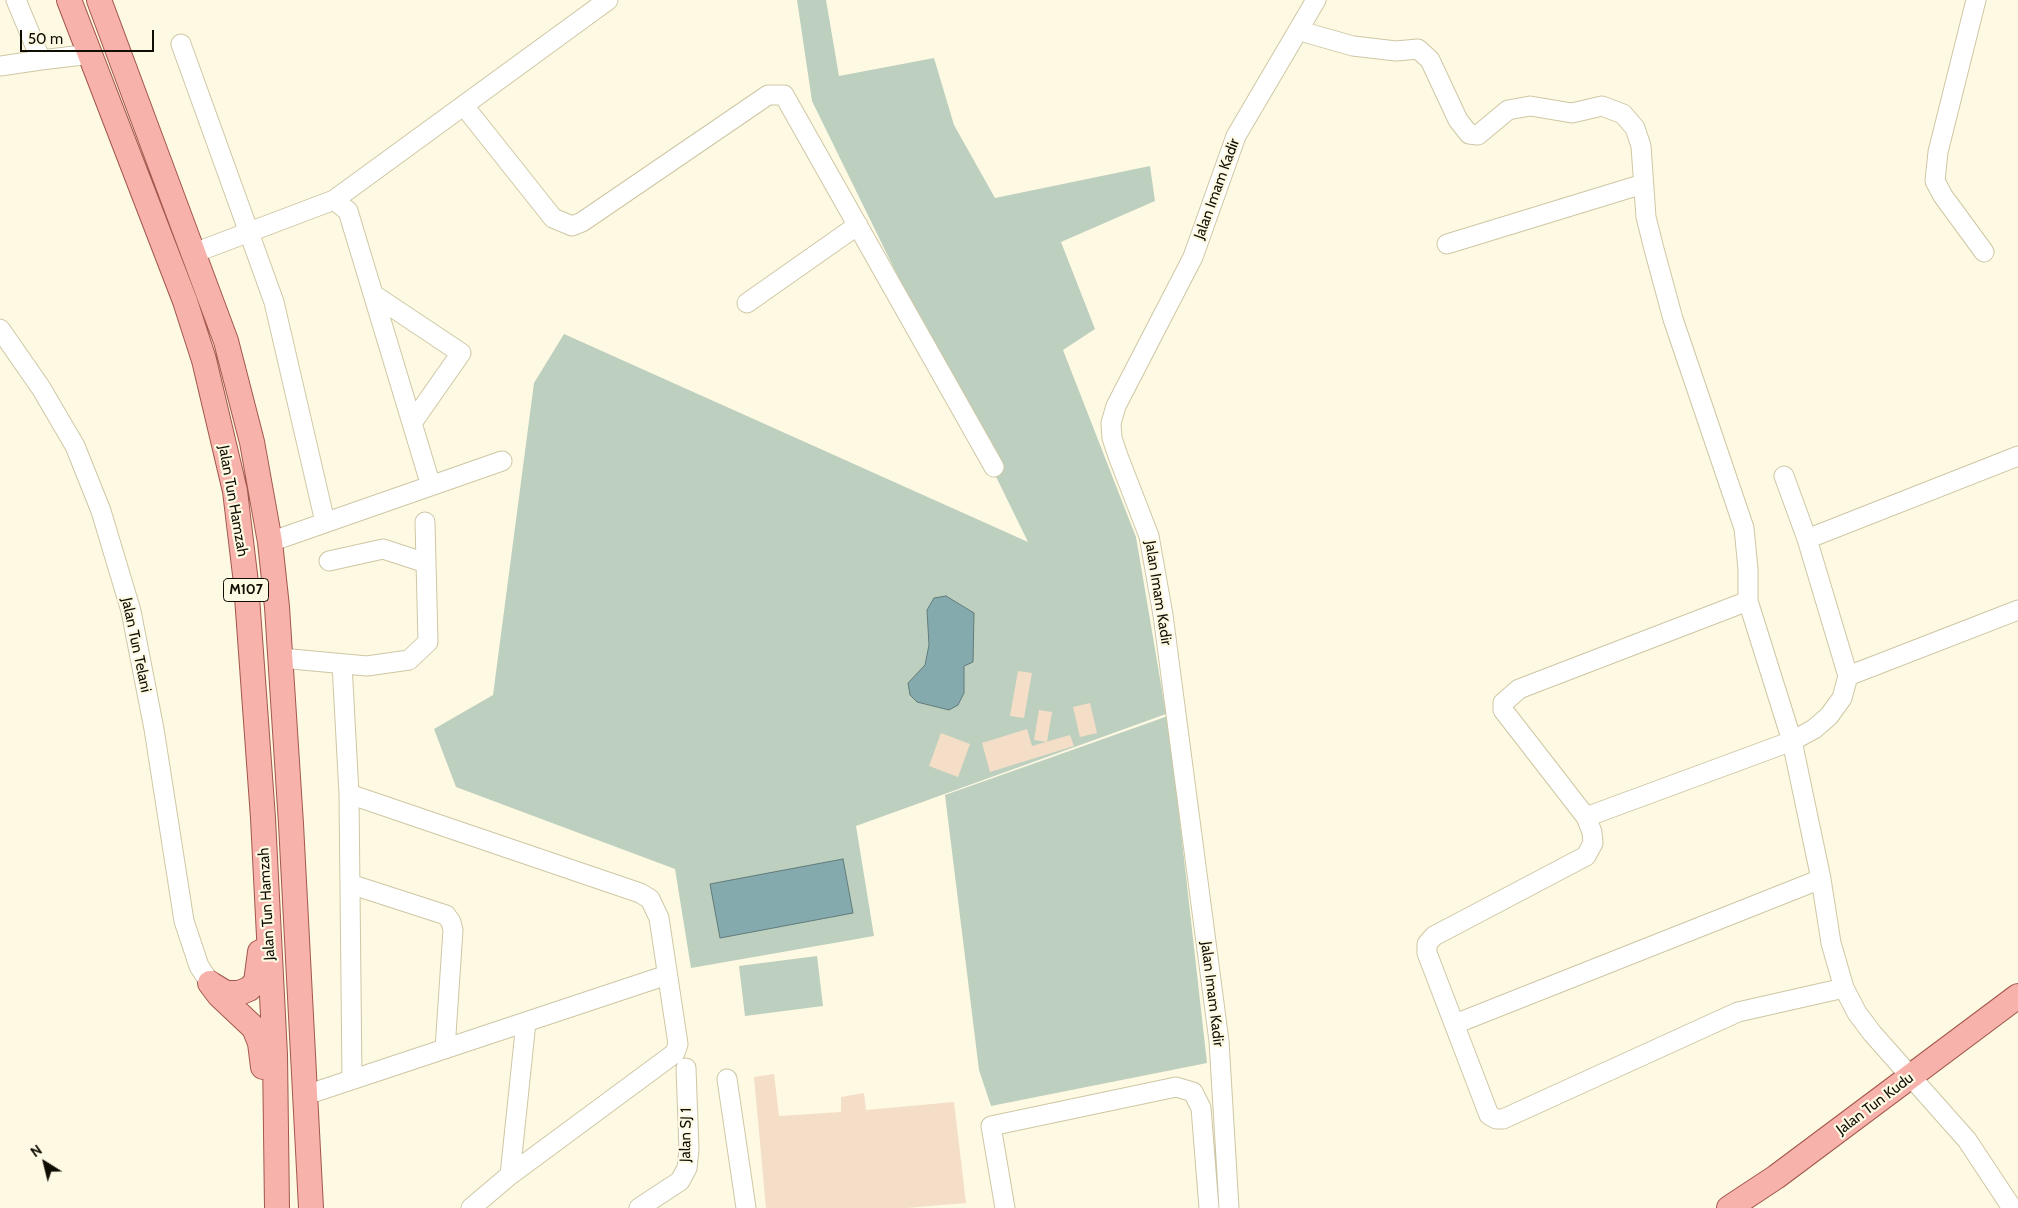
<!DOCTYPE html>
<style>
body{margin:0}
#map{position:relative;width:2018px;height:1208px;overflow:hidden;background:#fef9e3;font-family:Cabin,sans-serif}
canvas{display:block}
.north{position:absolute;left:20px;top:1138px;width:50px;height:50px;-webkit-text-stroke:4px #fef9e3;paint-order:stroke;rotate:324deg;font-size:14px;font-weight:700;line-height:20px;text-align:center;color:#100e03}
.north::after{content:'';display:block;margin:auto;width:18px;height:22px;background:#100e03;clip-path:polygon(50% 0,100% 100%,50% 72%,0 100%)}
.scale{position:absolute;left:20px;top:30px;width:134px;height:22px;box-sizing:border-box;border:2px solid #100e03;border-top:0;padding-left:6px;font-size:15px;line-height:18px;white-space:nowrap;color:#100e03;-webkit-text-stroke:4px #fef9e3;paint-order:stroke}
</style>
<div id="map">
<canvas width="2018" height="1208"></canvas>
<div class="north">N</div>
<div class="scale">50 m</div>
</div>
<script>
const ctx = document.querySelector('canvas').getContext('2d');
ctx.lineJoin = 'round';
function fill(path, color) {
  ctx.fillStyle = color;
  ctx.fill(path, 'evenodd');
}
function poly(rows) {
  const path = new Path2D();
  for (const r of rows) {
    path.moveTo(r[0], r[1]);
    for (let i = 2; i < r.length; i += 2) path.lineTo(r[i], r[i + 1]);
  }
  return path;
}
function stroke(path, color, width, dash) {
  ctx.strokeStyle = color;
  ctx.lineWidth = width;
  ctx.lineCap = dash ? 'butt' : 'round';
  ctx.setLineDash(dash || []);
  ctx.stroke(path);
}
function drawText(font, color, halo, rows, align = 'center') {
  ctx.font = font + ' Cabin,sans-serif';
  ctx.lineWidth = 4.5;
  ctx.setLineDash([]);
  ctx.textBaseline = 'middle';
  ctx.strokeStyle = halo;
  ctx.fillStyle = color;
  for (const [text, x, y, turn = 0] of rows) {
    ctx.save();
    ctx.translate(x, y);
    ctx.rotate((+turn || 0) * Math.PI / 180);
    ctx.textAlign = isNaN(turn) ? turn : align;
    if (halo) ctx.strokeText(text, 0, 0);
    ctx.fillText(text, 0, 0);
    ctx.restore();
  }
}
const green = poly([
 [797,0,826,0,839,76,934,58,954,125,995,198,1150,166,1155,201,1061,242,1095,329,1063,350,1136,537,1166,714,856,826,874,936,691,968,675,869,456,787,434,729,493,695,534,383,564,334,1028,542,812,101],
 [1168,716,1207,1063,991,1106,979,1070,945,795],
 [817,956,823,1006,745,1016,739,966]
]);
const water = poly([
 [946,596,974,613,973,662,964,666,964,693,958,705,949,710,917,702,910,695,908,683,925,665,929,645,927,610,934,598,946,596],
 [843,859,853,913,720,938,710,884,843,859]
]);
const building = poly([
 [1018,671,1032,673,1024,718,1010,716],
 [1090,703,1097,733,1080,737,1073,707],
 [1039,710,1052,712,1047,742,1034,740],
 [1027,729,1032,746,1070,735,1074,746,990,772,982,743],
 [941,733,970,744,958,777,929,766],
 [774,1074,779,1116,841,1112,841,1097,864,1093,866,1110,954,1102,966,1203,907,1208,766,1208,754,1077]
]);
const minor = poly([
 [16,0,41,60,91,54],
 [1976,0,1938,152,1935,181,1943,196,1984,252],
 [1300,31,1353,46,1396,51,1418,49,1430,60,1458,120,1469,134,1478,135,1508,110,1530,106,1572,113,1602,106,1623,114,1635,128,1641,146,1646,217,1654,249,1673,319,1744,528,1748,569,1748,601,1792,741,1821,879,1831,943,1844,988,1857,1013,1872,1033,1967,1140,2012,1208],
 [181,44,274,302,325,522],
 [0,66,41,60],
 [464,106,553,218,572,226,582,222,768,95,784,95,994,467],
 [334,200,348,211,431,486],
 [1447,244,1643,184],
 [194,253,334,200,608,0],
 [374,295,461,353,412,423],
 [747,303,858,225],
 [0,329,41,388,75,446,101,511,131,611,154,729,184,921,199,966,210,983],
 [1807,539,2018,456],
 [270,542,502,461],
 [329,561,383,549,426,563],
 [1748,601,1519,689,1503,703,1503,710,1586,817,1592,832,1593,843,1586,856,1434,936,1427,944,1427,953,1489,1115,1496,1119,1503,1119,1738,1012,1844,988],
 [281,658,367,666,409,660,428,642,425,522],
 [342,664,349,794,352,1079],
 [1848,676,2018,610],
 [349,794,640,893,650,899,659,918,678,1044,675,1053,510,1175,471,1208],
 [1586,817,1792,741,1814,729,1829,716,1842,698,1848,676,1807,539,1784,476],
 [350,884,446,915,451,922,453,930,445,1049],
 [1455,1024,1821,879],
 [727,1079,746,1208],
 [306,1095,667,975],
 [510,1175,526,1022],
 [639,1208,680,1181,687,1168,689,1150,686,1068],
 [1005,1208,991,1126,1176,1087,1193,1092,1201,1108,1209,1208],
 [1229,1208,1219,1041,1163,615,1149,536,1118,456,1112,438,1111,423,1116,406,1193,257,1236,136,1316,0]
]);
const major = poly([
 [69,0,185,301,204,360,235,491,246,583,263,818,275,1055,277,1208],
 [99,0,226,341,252,442,270,542,277,607,291,824,311,1208],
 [210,983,219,995,254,1028,260,1043,263,1067],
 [211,984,226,993,239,993,249,989,256,982,260,952],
 [1729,1208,1776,1177,2018,996]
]);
const shields = [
 [246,590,45]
];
const shieldNames = [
 ["M107",246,590]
];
const streetNames = [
 ["Jalan Imam Kadir",1217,189,-70],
 ["Jalan Tun Hamzah",233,501,80],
 ["Jalan Imam Kadir",1158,593,81],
 ["Jalan Tun Telani",136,645,78],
 ["Jalan Tun Hamzah",267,904,-93],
 ["Jalan Imam Kadir",1212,994,83],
 ["Jalan Tun Kudu",1875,1104,-37],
 ["Jalan SJ 1",686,1135,-89]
];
fill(green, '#bdcfbe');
fill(water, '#85aaae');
stroke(water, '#627b7b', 1);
fill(building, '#f5dec7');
stroke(minor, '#cec7a4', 21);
stroke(major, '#a2574c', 26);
stroke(minor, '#fff', 19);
stroke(major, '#f7b2ab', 24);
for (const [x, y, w] of shields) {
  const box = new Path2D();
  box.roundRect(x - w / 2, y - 11.5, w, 23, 4);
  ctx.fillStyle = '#fef9e3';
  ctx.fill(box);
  stroke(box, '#100e03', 1);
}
drawText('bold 14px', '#100e03', null, shieldNames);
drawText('15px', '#100e03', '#fef9e3', streetNames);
</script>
